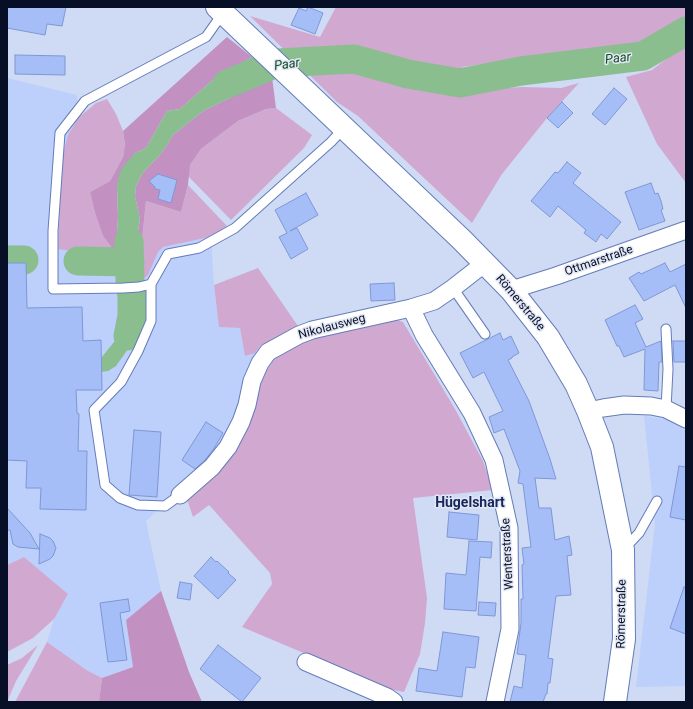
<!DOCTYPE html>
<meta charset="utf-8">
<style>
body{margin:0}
#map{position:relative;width:693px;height:709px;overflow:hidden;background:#cfdaf5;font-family:Roboto,sans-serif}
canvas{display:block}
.frame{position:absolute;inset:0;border:8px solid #070f26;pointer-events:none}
</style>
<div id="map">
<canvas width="693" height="709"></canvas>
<div class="frame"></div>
</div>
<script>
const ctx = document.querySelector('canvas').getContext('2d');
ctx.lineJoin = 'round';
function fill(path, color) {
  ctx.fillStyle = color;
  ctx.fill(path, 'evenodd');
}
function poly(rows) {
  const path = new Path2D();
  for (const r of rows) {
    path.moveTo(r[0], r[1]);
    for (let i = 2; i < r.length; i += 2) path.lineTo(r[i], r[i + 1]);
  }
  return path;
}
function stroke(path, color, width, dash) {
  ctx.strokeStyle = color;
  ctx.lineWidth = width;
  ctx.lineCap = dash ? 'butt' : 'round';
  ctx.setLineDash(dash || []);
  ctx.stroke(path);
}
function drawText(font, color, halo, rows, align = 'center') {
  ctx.font = font + ' Roboto,sans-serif';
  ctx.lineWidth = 3;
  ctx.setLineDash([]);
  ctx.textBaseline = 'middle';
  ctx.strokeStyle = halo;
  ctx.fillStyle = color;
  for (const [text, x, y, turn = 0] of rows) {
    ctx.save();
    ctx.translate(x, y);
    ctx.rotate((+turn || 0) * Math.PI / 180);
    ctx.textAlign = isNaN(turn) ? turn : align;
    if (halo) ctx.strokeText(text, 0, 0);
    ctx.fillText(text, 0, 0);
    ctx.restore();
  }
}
const built = poly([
 [7,78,77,95,78,118,68,135,58,249,119,257,123,281,130,280,143,279,147,275,158,252,163,247,204,238,211,235,214,285,219,327,240,328,245,356,255,353,256,360,239,413,212,460,167,501,146,521,161,591,126,620,133,667,102,678,88,671,47,642,54,619,68,594,24,557,7,565],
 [644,416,672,420,686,426,686,686,636,687,655,524]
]);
const green = poly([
 [336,7,686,7,686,21,650,42,462,67,478,90,522,87,561,88,579,83,547,118,502,174,472,223,358,116,337,102,250,16,320,37],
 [686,44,686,183,657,144,626,77,652,70],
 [107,99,116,114,123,131,125,146,123,157,110,181,90,192,95,213,103,236,112,248,115,257,58,249,62,159,68,135,78,118,96,103],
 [276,108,312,135,304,148,231,220,188,176,190,165,201,149,238,121,266,109],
 [188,185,227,226,216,233,205,238,163,247,158,252,148,275,143,279,137,280,134,254,142,240,146,201,181,212],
 [258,268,300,329,264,348,261,345,255,353,245,356,240,328,219,327,214,285],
 [393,319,403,322,455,409,483,461,493,490,413,498,427,598,425,623,420,654,404,692,389,689,242,627,272,584,270,573,209,505,193,517,186,496,224,462,258,382,276,357,299,341],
 [24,557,68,594,54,619,33,638,7,652,7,565],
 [47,642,88,671,102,678,99,702,15,702],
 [38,645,16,681,7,702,7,665,22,658]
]);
const forest = poly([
 [227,37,252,57,215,78,180,109,167,111,146,148,135,153,117,185,118,216,117,232,119,257,115,257,112,248,103,236,95,213,90,192,110,181,123,157,125,145,123,131],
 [272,77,276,108,266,109,238,121,201,149,190,165,188,185,181,212,146,201,142,240,134,254,140,219,135,196,136,186,142,174,150,165,159,156,167,145,173,135,203,111],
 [161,591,189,672,202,702,99,702,102,678,133,667,126,620]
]);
const water = poly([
 [252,57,272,77,203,111,173,135,167,145,159,156,150,165,142,174,136,186,135,196,140,219,134,254,137,280,123,281,117,232,118,216,117,185,120,172,125,164,135,153,146,148,167,111,180,109,215,78],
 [125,298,139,298,142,321,141,331,137,340,128,349,116,366,108,371,101,372,88,360,102,359,102,357,114,342,121,331,125,321]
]);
const river = poly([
 [227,84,277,63,354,59,408,74,460,83,521,71,643,56,686,31],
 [7,260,24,260],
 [78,261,130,262],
 [128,336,132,316,132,298,130,280,129,242]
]);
const building = poly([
 [7,7,66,7,62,26,47,24,45,35,7,28,7,7],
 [308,7,323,13,315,34,291,25,299,8,306,11,308,7],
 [15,55,65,56,65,75,15,74,15,55],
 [614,88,627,99,605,125,592,114,614,88],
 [562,102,573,113,558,128,547,118,562,102],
 [567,162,581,173,573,183,621,222,607,239,601,234,596,242,584,233,586,230,558,206,550,217,531,201,555,172,558,173,567,162],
 [158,174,177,180,171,203,158,199,160,190,155,189,155,187,149,181,158,174],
 [651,183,655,194,658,193,661,201,663,209,661,210,665,221,639,230,625,192,651,183],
 [306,193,318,215,290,231,297,228,308,249,291,259,279,237,287,233,275,210,306,193],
 [7,263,26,263,27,308,82,307,83,341,101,340,102,390,76,390,77,413,79,414,78,451,87,451,86,510,40,509,41,488,26,488,27,461,7,460,7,263],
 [665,263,670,272,686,264,686,308,675,285,644,301,629,278,639,272,641,274,665,263],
 [394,283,395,300,371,301,370,284,394,283],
 [635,305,643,319,635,323,646,347,661,341,662,362,659,362,658,391,644,390,645,349,624,357,619,346,617,346,605,320,635,305],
 [500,333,503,340,511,336,519,353,512,357,512,358,508,360,529,401,550,459,556,479,535,478,539,508,551,508,555,540,569,536,572,555,567,556,571,595,556,596,548,658,553,659,550,683,548,683,547,694,546,694,543,702,510,702,514,686,522,688,526,655,517,654,521,623,521,599,523,599,522,565,524,564,522,548,531,547,523,484,518,483,520,471,504,429,494,433,489,417,503,411,484,372,473,378,460,353,500,333],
 [673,341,686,341,686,362,674,362,673,341],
 [206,422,223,433,213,450,205,460,195,469,182,460,206,422],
 [134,430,161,432,157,497,129,495,134,430],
 [679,466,686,467,686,520,670,517,679,466],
 [7,508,30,533,39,549,18,547,13,544,10,530,7,530,7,508],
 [449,512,479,515,477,540,447,537,449,512],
 [40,534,50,538,53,541,56,548,53,556,50,559,39,564,40,534],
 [469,541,492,542,491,558,480,557,476,611,444,609,446,573,466,575,469,541],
 [211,557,216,562,217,561,229,572,228,573,236,580,218,599,194,576,211,557],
 [180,582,192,584,190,600,177,598,180,582],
 [684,587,686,588,686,634,670,628,684,587],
 [128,599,130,611,120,613,127,660,108,662,100,603,128,599],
 [479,602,496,603,495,616,478,615,479,602],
 [443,632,479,637,475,668,466,667,462,697,416,691,419,668,437,671,443,632],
 [218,645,261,678,242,702,200,669,218,645]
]);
const service = poly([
 [151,284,139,287,123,288,53,289,53,231,60,133,85,101,206,37,223,13],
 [453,288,485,334],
 [666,409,668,369,666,329],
 [180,495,165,506,138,505,120,498,105,485,94,410,121,382,138,351,151,321,151,284,168,254,199,248,235,228,331,142,344,128],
 [624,549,639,533,657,501]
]);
const minor = poly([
 [511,290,556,276,686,230],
 [411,308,424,335,472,413,494,460,509,528,510,629,495,702],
 [588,411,603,408,624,405,651,406,666,409,686,419],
 [180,495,212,467,228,447,241,422,247,405,252,381,260,363,268,352,299,335,312,330,411,308,434,301,453,288,485,263],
 [306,662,387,697,394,702]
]);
const secondary = poly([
 [217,7,462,240,511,290,548,337,576,384,588,411,602,447,623,550,624,639,615,702]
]);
const streetNames = [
 ["Ottmarstraße",599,261,-19],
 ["Römerstraße",520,303,50],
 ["Nikolausweg",332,327,-15],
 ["Wenterstraße",508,554,-93],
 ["Römerstraße",622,614,-89]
];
const waterNames = [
 ["Paar",618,59,-7],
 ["Paar",287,65,-8]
];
const quarterNames = [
 ["Hügelshart",470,503]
];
fill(built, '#bdcffb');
fill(green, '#d1a8d0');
fill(forest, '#c291c1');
fill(water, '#8abe8f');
stroke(river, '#8abe8f', 29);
fill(building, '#a6bef8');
stroke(building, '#7e97d5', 1);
stroke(service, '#647cb9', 11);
stroke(minor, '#647cb9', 19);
stroke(secondary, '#647cb9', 24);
stroke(service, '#fff', 9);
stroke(minor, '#fff', 17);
stroke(secondary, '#fff', 22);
drawText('12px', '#070f26', '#e2e7f5', streetNames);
drawText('italic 13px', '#104a1d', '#e2e7f5', waterNames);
drawText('bold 14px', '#16275b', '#e2e7f5', quarterNames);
</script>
